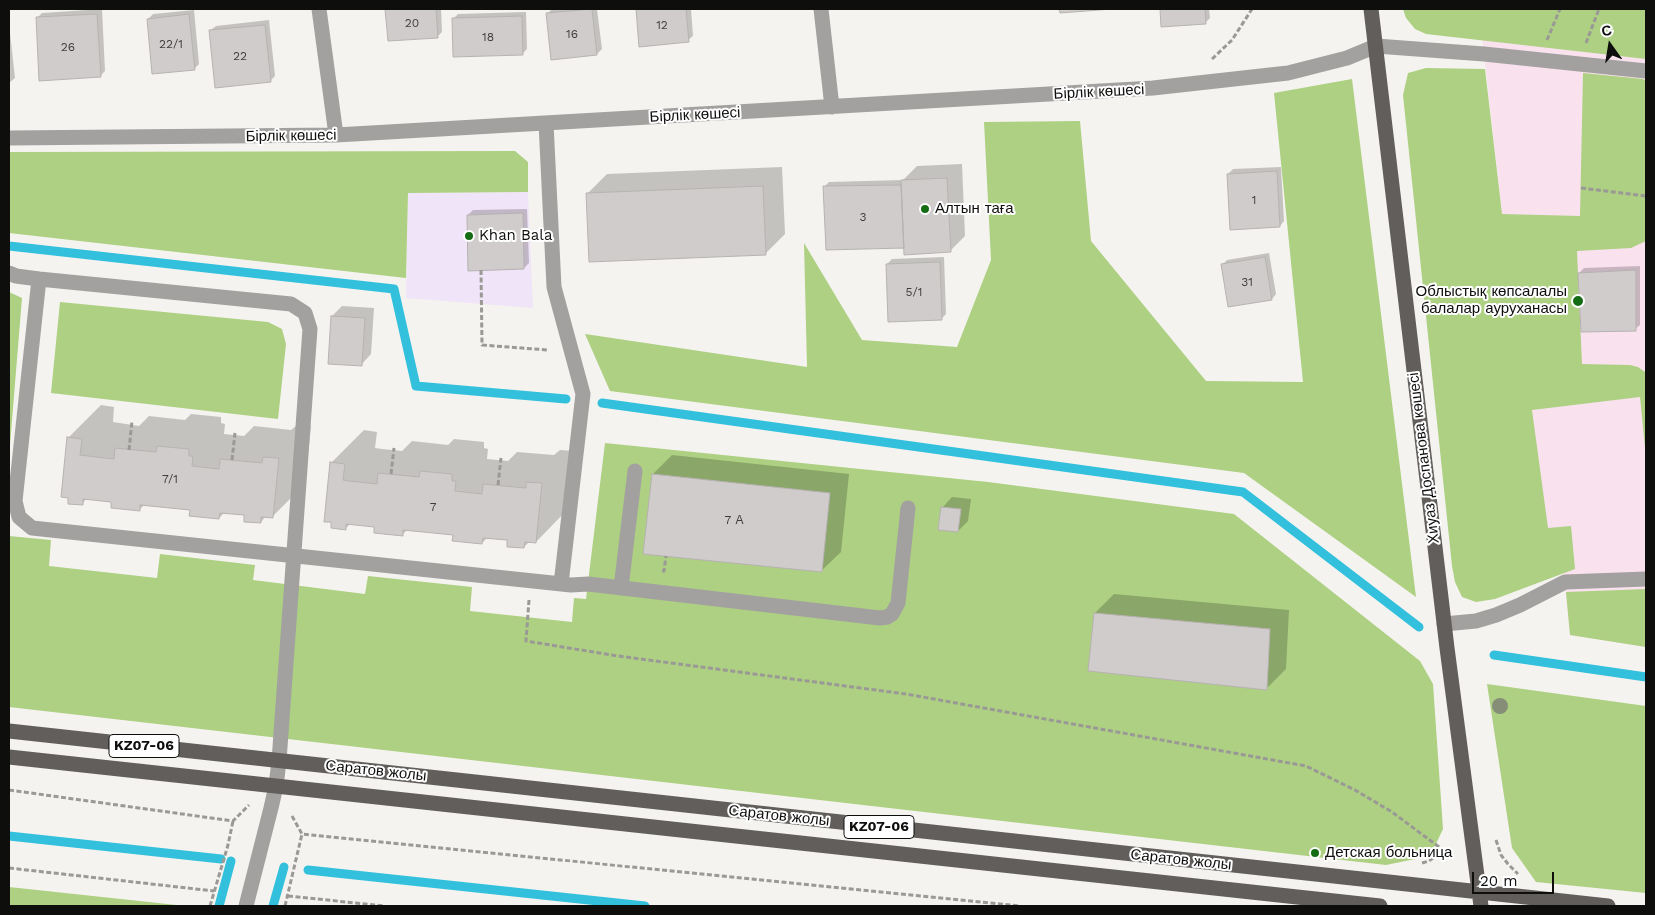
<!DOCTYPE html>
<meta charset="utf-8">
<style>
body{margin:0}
#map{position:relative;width:1655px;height:915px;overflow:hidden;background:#f5f3ef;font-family:"Work Sans",sans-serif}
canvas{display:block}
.frame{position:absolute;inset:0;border:10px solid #0e0e0d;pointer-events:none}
.north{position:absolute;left:1585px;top:20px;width:50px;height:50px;-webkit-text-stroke:4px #fff;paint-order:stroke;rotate:347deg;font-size:14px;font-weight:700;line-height:20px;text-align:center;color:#0e0e0d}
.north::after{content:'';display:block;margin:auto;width:18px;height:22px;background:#0e0e0d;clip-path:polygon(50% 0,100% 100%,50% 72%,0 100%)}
.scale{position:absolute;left:1472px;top:872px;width:82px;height:22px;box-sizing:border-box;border:2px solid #0e0e0d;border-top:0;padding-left:6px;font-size:15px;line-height:18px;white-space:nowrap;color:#0e0e0d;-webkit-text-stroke:4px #fff;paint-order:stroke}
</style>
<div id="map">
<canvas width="1655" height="915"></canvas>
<div class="frame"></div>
<div class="north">С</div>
<div class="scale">20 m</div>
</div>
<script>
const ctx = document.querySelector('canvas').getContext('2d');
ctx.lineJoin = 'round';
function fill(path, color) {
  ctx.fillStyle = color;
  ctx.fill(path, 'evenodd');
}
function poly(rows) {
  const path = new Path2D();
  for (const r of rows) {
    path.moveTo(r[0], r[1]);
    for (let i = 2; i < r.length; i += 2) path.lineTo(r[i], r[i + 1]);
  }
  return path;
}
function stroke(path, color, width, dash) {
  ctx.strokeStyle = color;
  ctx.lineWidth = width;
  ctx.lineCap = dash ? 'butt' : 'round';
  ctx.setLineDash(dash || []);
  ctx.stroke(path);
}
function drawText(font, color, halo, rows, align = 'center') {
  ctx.font = font + ' "Work Sans",sans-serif';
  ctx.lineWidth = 4;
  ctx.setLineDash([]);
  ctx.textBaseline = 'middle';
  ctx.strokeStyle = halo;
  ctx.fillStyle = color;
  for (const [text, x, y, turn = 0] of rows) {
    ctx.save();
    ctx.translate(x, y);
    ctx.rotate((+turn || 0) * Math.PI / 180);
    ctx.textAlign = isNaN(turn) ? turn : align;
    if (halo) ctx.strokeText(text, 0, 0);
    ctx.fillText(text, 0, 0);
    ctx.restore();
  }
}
const education = poly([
 [528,192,533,308,406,298,408,193]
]);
const medical = poly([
 [1479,9,1646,9,1646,647,1570,635,1560,536,1530,538,1502,214]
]);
const green = poly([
 [1403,9,1646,9,1646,59,1426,34,1415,29,1406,18],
 [1426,68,1485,69,1502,214,1580,216,1583,73,1643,79,1646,81,1646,241,1631,248,1577,251,1582,364,1630,365,1638,367,1645,372,1646,376,1646,458,1640,397,1532,410,1548,528,1571,526,1575,569,1495,599,1476,602,1462,597,1455,582,1452,566,1403,95,1408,73],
 [1352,79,1416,597,1244,473,610,391,585,334,807,367,804,243,862,340,957,347,991,260,984,122,1080,121,1091,241,1206,381,1303,382,1274,93],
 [515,151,528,162,528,192,408,193,406,278,9,233,9,152],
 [9,292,22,298,9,457],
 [60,302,268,322,282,329,286,344,278,419,51,393],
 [605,443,988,482,1234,514,1420,661,1433,684,1443,829,1435,846,1420,858,1386,865,9,707,9,536,51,540,49,566,157,578,160,554,255,565,253,580,365,594,368,576,472,587,470,611,572,622,574,598,586,599],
 [1646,589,1646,647,1570,635,1566,592],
 [1487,684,1646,706,1646,893,1536,882,1512,848],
 [9,887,186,906,9,906]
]);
const shadow = poly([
 [102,9,105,71,100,76,38,17,42,13],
 [387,9,441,9,442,32,437,37,389,40],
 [552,9,597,9,602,49,597,54,552,59,547,14],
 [637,9,691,9,693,36,688,40,641,45],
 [1162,9,1209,9,1210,18,1205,23,1163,26],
 [194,10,199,64,194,69,148,19,153,14],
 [526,12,527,49,522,54,453,19,458,14],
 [269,20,275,76,270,81,211,30,216,26],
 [9,24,15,78,9,83],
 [962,164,965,236,950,251,905,246,824,187,829,182,903,180,917,166],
 [782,167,785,234,765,254,588,193,607,174],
 [1281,167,1284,221,1280,226,1228,174,1233,169],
 [527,209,529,263,524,268,468,215,473,210],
 [1269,253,1276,294,1272,299,1222,265,1227,260],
 [944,257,946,314,941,319,887,264,892,259],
 [1640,266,1640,325,1635,329,1579,273,1584,268],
 [342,306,374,308,371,354,361,365,332,316],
 [101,405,114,407,113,422,139,426,149,416,185,420,191,414,221,417,221,423,225,424,224,434,244,436,254,426,291,430,297,425,311,426,305,484,272,517,266,516,261,522,245,514,225,512,219,518,191,509,145,504,139,510,113,501,87,498,82,504,68,438],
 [364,430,377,432,375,448,382,449,402,451,412,441,448,445,454,439,484,442,484,448,488,449,487,459,508,461,517,452,554,455,560,450,574,451,568,509,536,542,530,541,524,547,509,539,488,537,482,543,454,534,408,529,402,535,376,526,351,523,345,529,331,463],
 [672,455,849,474,841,552,821,571,653,474],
 [952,497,971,499,968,521,958,531,942,508],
 [1114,594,1289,610,1286,669,1267,688,1095,613]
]);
const stream = poly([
 [9,246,394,289,416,386,566,399],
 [602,403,1243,492,1419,627],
 [1494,655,1646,677],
 [9,836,221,859],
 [308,870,645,906],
 [219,906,231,861],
 [273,906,284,867]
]);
const building = poly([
 [385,9,436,9,438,38,388,41,385,9],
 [592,9,597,55,551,60,546,13,592,9],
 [636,9,686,9,689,42,639,47,636,9],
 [1059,9,1112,9,1060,13,1059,9],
 [1160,9,1205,9,1206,24,1161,27,1160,9],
 [97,14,101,77,39,81,36,17,97,14],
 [189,14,195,70,152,74,147,19,189,14],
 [522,16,523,55,453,57,452,18,522,16],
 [265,25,271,82,215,88,209,30,265,25],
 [1277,171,1280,227,1230,230,1227,174,1277,171],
 [947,178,951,252,904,255,901,180,947,178],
 [901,185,904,248,826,250,823,186,901,185],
 [763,186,766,255,589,262,586,193,763,186],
 [523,213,524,269,468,271,467,215,523,213],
 [1265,257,1272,300,1228,307,1221,264,1265,257],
 [940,262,942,320,888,322,886,264,940,262],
 [1636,270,1636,331,1581,332,1578,273,1636,270],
 [331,316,365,318,362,366,328,364,331,316],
 [67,437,82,439,80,455,114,459,115,448,156,452,157,446,189,449,189,456,193,456,192,466,219,469,220,459,262,463,263,457,279,458,273,518,261,517,261,523,244,522,244,515,220,513,219,519,189,516,190,510,140,505,140,511,111,508,111,502,83,499,83,505,68,504,68,498,61,497,67,437],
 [330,462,345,464,343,480,349,481,377,484,378,473,419,477,420,471,452,474,452,481,456,481,455,491,482,494,483,484,526,488,526,482,542,483,536,543,525,542,524,548,507,547,507,540,483,538,482,544,452,541,453,535,403,530,403,536,374,533,374,527,346,524,346,530,331,528,331,522,324,522,330,462],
 [652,474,830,493,822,572,643,554,652,474],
 [941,507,961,509,958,532,938,530,941,507],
 [1094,613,1270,629,1267,690,1088,671,1094,613]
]);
const path = poly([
 [1547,40,1560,9],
 [1586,43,1599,9],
 [1212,59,1232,40,1252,9],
 [1581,188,1646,196],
 [481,270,482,345,548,350],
 [129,450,132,421],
 [232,460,235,433],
 [391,474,394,448],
 [498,485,501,458],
 [662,571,664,571,666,556],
 [529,600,526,641,618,656,906,694,1306,766,1355,790,1392,812,1443,850,1429,861,1422,863],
 [9,790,233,821,249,805],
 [292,816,302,834,1020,906],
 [1496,840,1501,855,1508,864,1518,874],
 [9,868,214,891],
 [288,896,385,906],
 [210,906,228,845,233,821],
 [285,906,302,834]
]);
const minor = poly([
 [319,9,336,135],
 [821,9,832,107],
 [546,123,554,287,583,394,561,584],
 [9,138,336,135,1153,88,1288,73,1347,58,1376,46,1484,54,1646,71],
 [9,273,16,276,39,279,291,304,305,313,310,329,279,761,276,786,271,808,246,906],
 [39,279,15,501,19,517,32,528,571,585,588,584,880,618,887,617,892,614,898,603,908,508],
 [621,588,635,471],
 [1444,624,1476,621,1496,615,1520,605,1565,582,1646,579]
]);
const major = poly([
 [1371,9,1447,648,1481,906],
 [9,731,1608,906],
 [9,757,1380,906]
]);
const trees = [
 [1500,706]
];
const markers = [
 [925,209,5,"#146c15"],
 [469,236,5,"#146c15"],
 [1578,301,6,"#146c15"],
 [1315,853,5,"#146c15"]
];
const numberNames = [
 ["20",412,23],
 ["12",662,25],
 ["16",572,34],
 ["18",488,37],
 ["22/1",171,44],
 ["26",68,47],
 ["22",240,56],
 ["1",1254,200],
 ["3",863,217],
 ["31",1247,282],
 ["5/1",914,292],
 ["7/1",170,479],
 ["7",433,507],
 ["7 А",734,520]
];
const shields = [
 [144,746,70],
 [879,827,70]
];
const shieldNames = [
 ["KZ07-06",144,746],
 ["KZ07-06",879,827]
];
const streetNames = [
 ["Бірлік көшесі",1099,92,-3],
 ["Бірлік көшесі",695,115,-3],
 ["Бірлік көшесі",291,136,-1],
 ["Хиуаз Доспанова көшесі",1424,458,-97],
 ["Саратов жолы",376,771,6],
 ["Саратов жолы",779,816,6],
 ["Саратов жолы",1181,860,6]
];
const poiNames = [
 ["Алтын таға",935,209],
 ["Khan Bala",479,236],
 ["Облыстық көпсалалы",1567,292,"right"],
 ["балалар ауруханасы",1567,309,"right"],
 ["Детская больница",1325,853]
];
fill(education, '#f0e4f8');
fill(medical, '#f9e2ee');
fill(green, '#add082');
fill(shadow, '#0003');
stroke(stream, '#32c0dd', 9);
fill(building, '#d1cccc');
stroke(building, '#b7b2b2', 1);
stroke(path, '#9a9996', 3, [5, 2.5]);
stroke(minor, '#a3a1a0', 15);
stroke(major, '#615e5c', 15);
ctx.fillStyle = '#868e78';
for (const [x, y] of trees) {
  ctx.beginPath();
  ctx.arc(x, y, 8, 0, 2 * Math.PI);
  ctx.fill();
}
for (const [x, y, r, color] of markers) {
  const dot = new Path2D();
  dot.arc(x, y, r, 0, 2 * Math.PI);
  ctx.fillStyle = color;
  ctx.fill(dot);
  stroke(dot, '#fff', 2);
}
drawText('12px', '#3f3e3d', null, numberNames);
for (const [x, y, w] of shields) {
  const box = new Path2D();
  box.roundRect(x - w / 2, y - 11.5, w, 23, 4);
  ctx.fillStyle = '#fff';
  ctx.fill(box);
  stroke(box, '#0e0e0d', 1);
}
drawText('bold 14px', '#0e0e0d', null, shieldNames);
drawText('15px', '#0e0e0d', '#fff', streetNames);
drawText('15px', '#0e0e0d', '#fff', poiNames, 'left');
</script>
